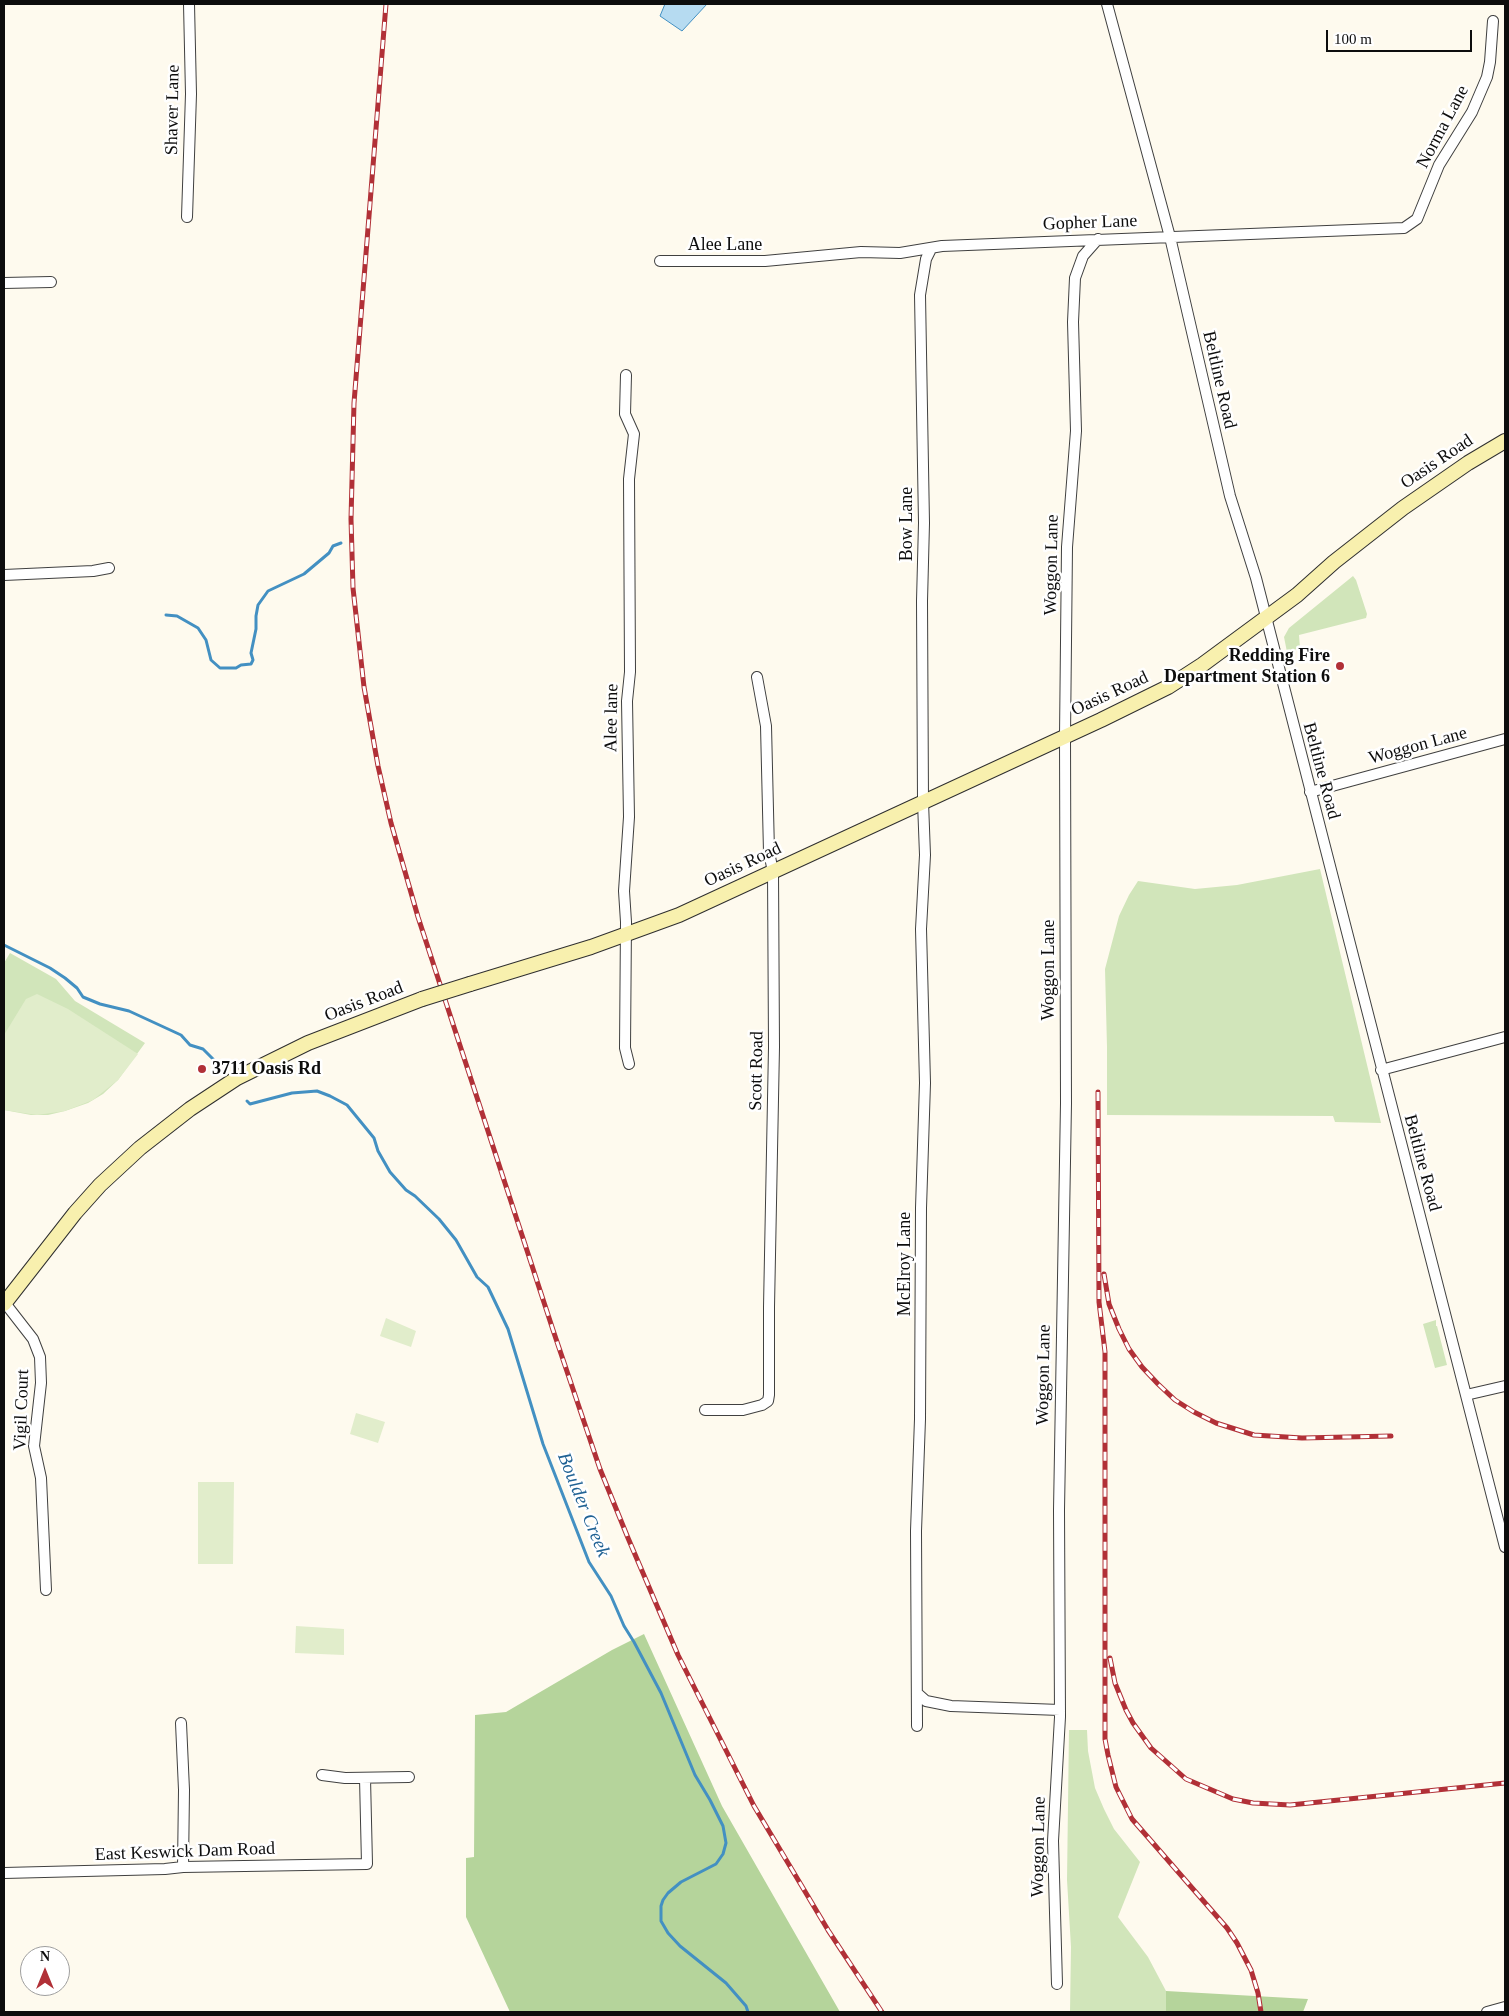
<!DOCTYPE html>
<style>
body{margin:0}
#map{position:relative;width:1509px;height:2016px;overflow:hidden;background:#fefaee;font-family:"Times New Roman",serif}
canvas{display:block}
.frame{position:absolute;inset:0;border:5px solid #0d0d0d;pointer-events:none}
.north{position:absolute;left:20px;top:1946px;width:50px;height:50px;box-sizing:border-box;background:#fff;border:1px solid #9e9e9e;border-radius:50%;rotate:0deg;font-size:14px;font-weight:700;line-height:20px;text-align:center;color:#0d0d0d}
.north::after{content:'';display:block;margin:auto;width:18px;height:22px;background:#b13037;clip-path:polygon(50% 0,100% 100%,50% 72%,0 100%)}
.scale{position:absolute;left:1326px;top:30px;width:146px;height:22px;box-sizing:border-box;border:2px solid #0d0d0d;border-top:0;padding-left:6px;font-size:15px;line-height:18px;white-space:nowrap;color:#0d0d0d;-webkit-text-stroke:4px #fff;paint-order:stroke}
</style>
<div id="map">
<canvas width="1509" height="2016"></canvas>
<div class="frame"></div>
<div class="north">N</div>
<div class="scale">100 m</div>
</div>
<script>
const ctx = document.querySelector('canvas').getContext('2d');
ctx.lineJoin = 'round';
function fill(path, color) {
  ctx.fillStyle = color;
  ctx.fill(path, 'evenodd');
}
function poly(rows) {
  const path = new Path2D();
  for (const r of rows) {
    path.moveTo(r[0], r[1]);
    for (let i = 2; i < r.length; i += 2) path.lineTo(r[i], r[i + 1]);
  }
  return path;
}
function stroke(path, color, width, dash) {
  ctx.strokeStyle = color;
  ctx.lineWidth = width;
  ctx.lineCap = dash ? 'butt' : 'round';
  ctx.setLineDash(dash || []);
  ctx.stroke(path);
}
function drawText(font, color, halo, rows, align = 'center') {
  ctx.font = font + ' "Times New Roman",serif';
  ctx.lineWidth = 5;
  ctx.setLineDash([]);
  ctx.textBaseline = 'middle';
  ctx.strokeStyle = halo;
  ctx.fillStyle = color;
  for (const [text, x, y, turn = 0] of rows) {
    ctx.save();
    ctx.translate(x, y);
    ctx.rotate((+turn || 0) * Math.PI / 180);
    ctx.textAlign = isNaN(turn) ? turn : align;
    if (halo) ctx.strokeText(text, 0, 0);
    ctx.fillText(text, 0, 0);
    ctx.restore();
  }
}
const green = poly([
 [1353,576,1356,580,1367,614,1366,618,1299,635,1300,648,1287,652,1284,637,1289,628],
 [1320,869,1381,1123,1335,1122,1333,1116,1107,1115,1107,1047,1105,969,1119,916,1129,895,1138,881,1195,889,1237,885],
 [10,953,56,979,75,1001,145,1043,118,1080,103,1094,88,1103,65,1111,48,1115,31,1115,4,1110,4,963],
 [1436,1320,1436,1326,1437,1326,1447,1365,1435,1368,1423,1324],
 [1069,1730,1087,1730,1088,1751,1095,1788,1104,1809,1114,1829,1140,1862,1118,1917,1148,1957,1166,1991,1166,2012,1070,2012,1071,1947,1067,1880]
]);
const forest = poly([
 [644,1634,722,1806,840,2012,510,2012,466,1917,466,1858,474,1857,475,1715,506,1712,612,1650],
 [1166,1991,1308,1999,1303,2012,1166,2012]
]);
const pitch = poly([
 [37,994,68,1009,138,1054,118,1080,93,1100,65,1111,37,1115,4,1110,4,1035,26,999],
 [386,1318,416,1331,411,1347,380,1336],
 [356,1413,385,1422,378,1443,350,1434],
 [198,1482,234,1482,233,1564,198,1564],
 [296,1626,344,1629,344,1655,295,1653]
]);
const water = poly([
 [665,4,707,4,682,31,660,16,665,4]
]);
const stream = poly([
 [166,615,177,616,198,628,206,640,211,660,220,668,236,668,241,665,251,664,253,660,251,653,256,629,256,616,258,605,268,591,304,574,329,553,333,546,341,543],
 [4,945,50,968,65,978,77,988,83,997,100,1004,129,1011,181,1035,190,1045,203,1049,214,1060],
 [247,1101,250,1104,292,1093,317,1091,330,1096,347,1105,374,1138,378,1151,390,1172,406,1190,415,1196,439,1219,456,1240,477,1277,488,1287,508,1329,543,1444,589,1562,611,1596,624,1626,634,1642,661,1693,695,1775,710,1800,723,1826,726,1843,723,1854,716,1864,681,1882,668,1893,663,1900,661,1906,661,1921,668,1933,680,1946,726,1983,746,2006,748,2012]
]);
const minor = poly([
 [1107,4,1170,237,1230,496,1256,578,1505,1547],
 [187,217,191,94,189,4],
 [660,261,765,261,861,252,900,253,942,246,1404,228,1417,219,1439,165,1472,112,1487,77,1490,62,1493,21],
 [4,283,51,282],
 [626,375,625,414,634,434,629,479,630,672,627,701,629,817,624,891,626,922,625,1048,629,1064],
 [4,575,93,571,109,568],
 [1310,792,1505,739],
 [1381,1070,1505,1037],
 [5,1303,33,1339,40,1357,41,1383,34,1446,41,1478,46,1590],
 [1466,1395,1505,1386],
 [705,1410,743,1410,762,1405,768,1401,769,1395,769,1307,774,1047,773,872,769,852,766,726,757,677],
 [917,1693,926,1701,951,1706,1060,1710],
 [181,1723,184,1790,183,1867],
 [917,1726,916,1531,920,1419,921,1208,925,1083,921,929,925,855,923,802,922,601,924,523,920,295,926,259,931,249],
 [322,1775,345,1778,409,1777],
 [4,1873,165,1869,183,1867,367,1864,365,1778],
 [1057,1984,1053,1841,1060,1717,1059,1510,1066,1103,1065,736,1067,547,1076,431,1073,322,1075,278,1083,256,1098,239],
 [1487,2012,1505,2007]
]);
const secondary = poly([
 [470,984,591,947,679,915,1101,720,1168,687,1202,665,1297,595,1334,562,1403,508,1468,463,1505,441],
 [4,1304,75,1213,100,1185,140,1148,190,1109,237,1078,308,1043,422,999]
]);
const rail = poly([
 [386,4,354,403,351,519,353,588,364,687,378,766,391,823,418,917,553,1330,600,1469,628,1538,678,1655,754,1806,828,1930,882,2012],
 [1098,1092,1099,1302,1105,1352,1105,1739,1108,1755,1116,1787,1132,1819,1227,1928,1237,1943,1251,1970,1258,1993,1261,2012],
 [1104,1274,1109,1304,1119,1329,1129,1349,1142,1367,1158,1384,1175,1400,1194,1412,1216,1423,1254,1435,1302,1438,1391,1436],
 [1110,1658,1115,1683,1126,1710,1133,1723,1151,1748,1186,1779,1233,1799,1253,1803,1290,1805,1505,1783]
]);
const secondaryBridge = poly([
 [422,999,470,984]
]);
const markers = [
 [1340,666,5,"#b13037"],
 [202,1069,5,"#b13037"]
];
const streetNames = [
 ["Shaver Lane",173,110,-89],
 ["Norma Lane",1443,127,-62],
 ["Gopher Lane",1090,223,-2],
 ["Alee Lane",725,245],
 ["Beltline Road",1219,380,77],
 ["Oasis Road",1437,462,-34],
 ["Bow Lane",907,524,-90],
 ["Woggon Lane",1052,565,-89],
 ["Oasis Road",1110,694,-25],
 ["Alee lane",612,718,-89],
 ["Woggon Lane",1418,746,-15],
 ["Beltline Road",1321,771,75],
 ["Oasis Road",743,865,-25],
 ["Woggon Lane",1049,970,-90],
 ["Oasis Road",364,1002,-21],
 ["Scott Road",757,1071,-89],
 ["Beltline Road",1422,1163,75],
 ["McElroy Lane",905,1264,-90],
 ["Woggon Lane",1044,1375,-89],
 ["Vigil Court",22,1410,-88],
 ["Woggon Lane",1039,1847,-89],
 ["East Keswick Dam Road",185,1852,-2]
];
const poiNames = [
 ["Redding Fire",1330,656],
 ["Department Station 6",1330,677],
 ["3711 Oasis Rd",212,1069,"left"]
];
const waterNames = [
 ["Boulder Creek",583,1505,68]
];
fill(green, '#d1e5ba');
fill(forest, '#b5d49b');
fill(pitch, '#e1edcb');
fill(water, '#b6dbf1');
stroke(water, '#4390c2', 1);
stroke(stream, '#4390c2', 3);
stroke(minor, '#404040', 12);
stroke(secondary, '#2f2f2f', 16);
stroke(minor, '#fff', 10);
stroke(secondary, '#f8f0ae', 14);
stroke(rail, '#b13037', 5);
stroke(rail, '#fff', 3, [9]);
stroke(secondaryBridge, '#2f2f2f', 16, []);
stroke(secondaryBridge, '#f8f0ae', 14);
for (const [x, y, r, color] of markers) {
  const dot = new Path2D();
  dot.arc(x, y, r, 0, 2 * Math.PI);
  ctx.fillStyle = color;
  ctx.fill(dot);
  stroke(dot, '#fff', 2);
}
drawText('18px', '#0d0d0d', '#fff', streetNames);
drawText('bold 18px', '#0d0d0d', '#fff', poiNames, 'right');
drawText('italic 19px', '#206294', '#fff', waterNames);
</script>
